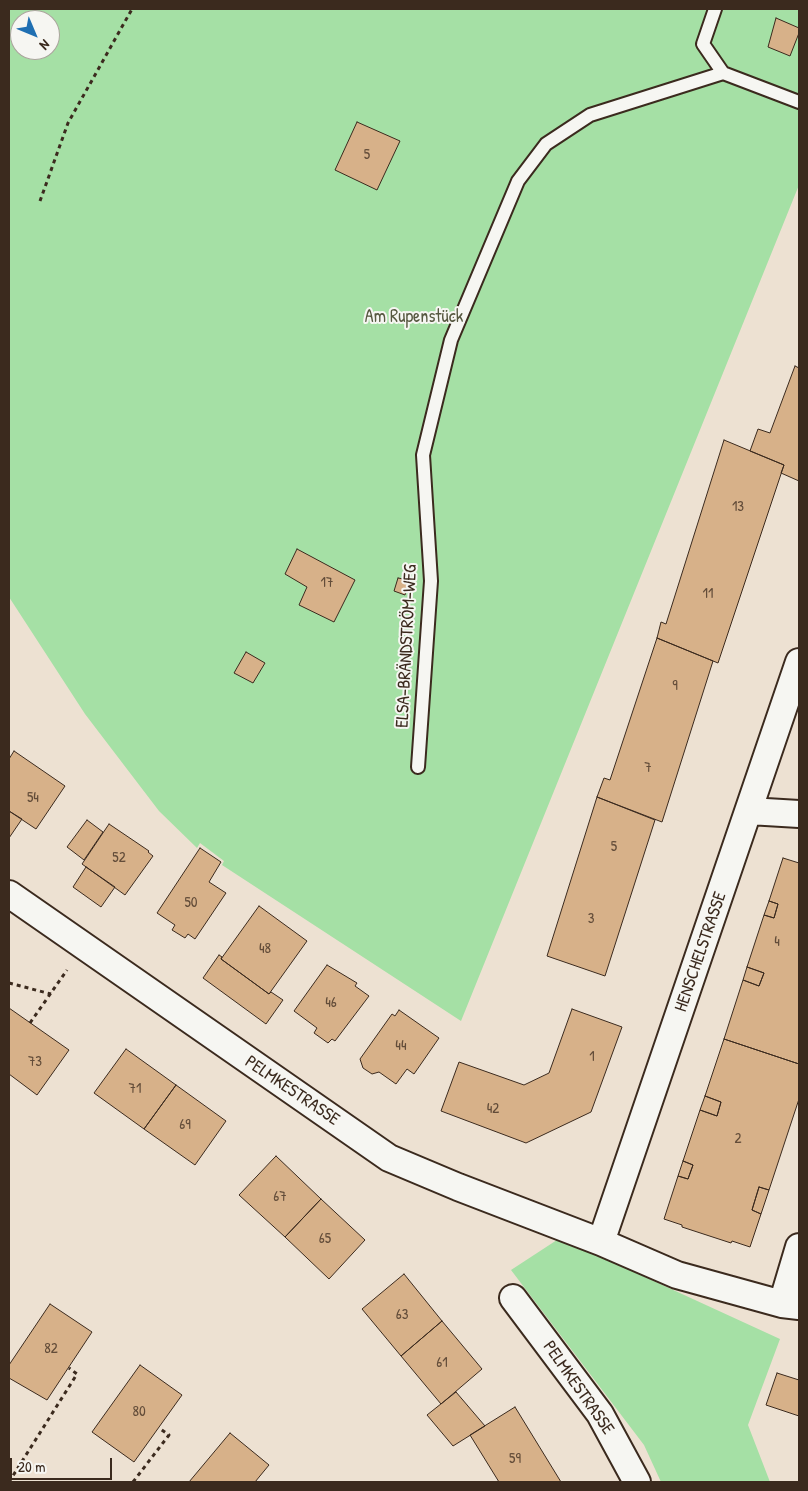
<!DOCTYPE html>
<meta charset="utf-8">
<style>
body{margin:0}
#map{position:relative;width:808px;height:1491px;overflow:hidden;background:#ede1d2;font-family:"Patrick Hand",sans-serif}
canvas{display:block}
.frame{position:absolute;inset:0;border:10px solid #3b2a1e;pointer-events:none}
.north{position:absolute;left:10px;top:10px;width:50px;height:50px;box-sizing:border-box;background:#f6f6f2;border:1px solid #aba49d;border-radius:50%;rotate:135deg;font-size:14px;font-weight:700;line-height:20px;text-align:center;color:#3b2a1e}
.north::after{content:'';display:block;margin:auto;width:18px;height:22px;background:#1f6fb2;clip-path:polygon(50% 0,100% 100%,50% 72%,0 100%)}
.scale{position:absolute;left:10px;top:1458px;width:102px;height:22px;box-sizing:border-box;border:2px solid #3b2a1e;border-top:0;padding-left:6px;font-size:15px;line-height:18px;white-space:nowrap;color:#3b2a1e;-webkit-text-stroke:4px #f6f6f2;paint-order:stroke}
</style>
<div id="map">
<canvas width="808" height="1491"></canvas>
<div class="frame"></div>
<div class="north">N</div>
<div class="scale">20 m</div>
</div>
<script>
const ctx = document.querySelector('canvas').getContext('2d');
ctx.lineJoin = 'round';
function fill(path, color) {
  ctx.fillStyle = color;
  ctx.fill(path, 'evenodd');
}
function poly(rows) {
  const path = new Path2D();
  for (const r of rows) {
    path.moveTo(r[0], r[1]);
    for (let i = 2; i < r.length; i += 2) path.lineTo(r[i], r[i + 1]);
  }
  return path;
}
function stroke(path, color, width, dash) {
  ctx.strokeStyle = color;
  ctx.lineWidth = width;
  ctx.lineCap = dash ? 'butt' : 'round';
  ctx.setLineDash(dash || []);
  ctx.stroke(path);
}
function drawText(font, color, halo, rows, align = 'center') {
  ctx.font = font + ' "Patrick Hand",sans-serif';
  ctx.lineWidth = 4;
  ctx.setLineDash([]);
  ctx.textBaseline = 'middle';
  ctx.strokeStyle = halo;
  ctx.fillStyle = color;
  for (const [text, x, y, turn = 0] of rows) {
    ctx.save();
    ctx.translate(x, y);
    ctx.rotate((+turn || 0) * Math.PI / 180);
    ctx.textAlign = isNaN(turn) ? turn : align;
    if (halo) ctx.strokeText(text, 0, 0);
    ctx.fillText(text, 0, 0);
    ctx.restore();
  }
}
const green = poly([
 [9,9,799,9,799,185,461,1021,222,865,224,861,200,843,197,848,159,811,85,714,9,597],
 [20,20,50,20,50,50,20,50],
 [560,1238,780,1339,748,1425,770,1482,661,1482,644,1445,511,1270]
]);
const building = poly([
 [776,18,799,28,799,33,790,56,768,47,776,18],
 [357,122,400,141,377,190,335,170,357,122],
 [795,366,799,368,799,481,781,473,784,465,750,451,758,429,770,433,795,366],
 [724,440,784,465,718,663,657,638,661,622,666,624,724,440],
 [297,549,355,580,334,622,299,605,307,587,285,574,297,549],
 [398,578,409,580,405,595,394,591,398,578],
 [657,638,713,661,662,822,597,797,604,778,610,780,657,638],
 [246,652,265,663,253,683,234,673,246,652],
 [14,751,65,786,36,829,9,811,9,759,14,751],
 [597,797,655,820,605,976,547,956,597,797],
 [9,811,22,819,9,838,9,811],
 [87,820,103,832,84,860,67,847,87,820],
 [109,824,149,851,148,852,153,856,125,895,82,864,109,824],
 [200,848,221,862,209,882,226,893,195,939,188,934,185,938,172,930,175,925,157,913,200,848],
 [783,858,799,863,799,1064,724,1039,743,980,759,986,764,973,747,967,764,915,774,918,778,904,769,901,783,858],
 [86,867,115,887,101,907,73,887,86,867],
 [769,901,778,904,774,918,764,915,769,901],
 [259,906,307,941,269,994,221,959,259,906],
 [219,955,222,957,221,959,269,994,271,992,283,1000,266,1024,203,978,219,955],
 [327,965,357,983,355,986,369,996,335,1041,332,1039,328,1043,314,1033,317,1028,294,1011,327,965],
 [747,967,764,973,759,986,743,980,747,967],
 [9,1008,69,1050,37,1095,9,1074,9,1008],
 [572,1009,622,1027,591,1112,526,1143,441,1111,459,1062,524,1085,549,1073,572,1009],
 [399,1010,439,1038,414,1074,407,1069,396,1084,379,1072,372,1074,363,1068,360,1059,392,1014,395,1016,399,1010],
 [724,1039,799,1064,799,1099,769,1190,759,1187,752,1210,761,1214,750,1247,732,1241,731,1243,682,1227,682,1225,664,1219,678,1176,688,1179,693,1165,683,1161,700,1110,717,1116,721,1102,705,1096,724,1039],
 [126,1049,176,1085,144,1129,94,1093,126,1049],
 [176,1085,226,1121,195,1165,144,1129,176,1085],
 [705,1096,721,1102,717,1116,700,1110,705,1096],
 [276,1156,321,1199,285,1237,239,1195,276,1156],
 [683,1161,693,1165,688,1179,678,1176,683,1161],
 [759,1187,769,1190,761,1214,752,1210,759,1187],
 [321,1199,365,1240,329,1279,285,1237,321,1199],
 [404,1274,442,1321,401,1356,362,1309,404,1274],
 [50,1304,92,1332,47,1400,9,1378,9,1365,50,1304],
 [442,1321,482,1369,441,1404,401,1356,442,1321],
 [140,1365,182,1395,134,1462,92,1432,140,1365],
 [777,1373,799,1380,799,1416,766,1405,777,1373],
 [456,1392,485,1426,453,1446,427,1415,456,1392],
 [515,1407,561,1482,499,1482,470,1435,515,1407],
 [230,1433,269,1465,255,1482,189,1482,230,1433]
]);
const path = poly([
 [40,201,68,123,132,9],
 [9,983,51,994],
 [30,1023,67,970],
 [9,1482,77,1374,69,1368],
 [133,1482,169,1435,159,1428]
]);
const service = poly([
 [715,9,703,44,723,73,799,102],
 [418,767,431,581,423,455,451,340,518,181,546,144,590,115,723,73]
]);
const minor = poly([
 [749,811,799,814],
 [9,894,389,1158,458,1187,601,1242,677,1275,782,1304,799,1306],
 [601,1242,799,662],
 [513,1298,600,1414,637,1482],
 [782,1304,799,1247]
]);
const numberNames = [
 ["5",367,155],
 ["13",738,507],
 ["17",327,583],
 ["11",708,594],
 ["9",675,686],
 ["7",648,768],
 ["54",33,798],
 ["5",614,847],
 ["52",119,858],
 ["50",191,903],
 ["3",591,919],
 ["4",777,942],
 ["48",265,949],
 ["46",331,1003],
 ["44",401,1046],
 ["1",592,1057],
 ["73",35,1062],
 ["71",135,1089],
 ["42",493,1109],
 ["69",185,1125],
 ["2",738,1139],
 ["67",280,1197],
 ["65",325,1239],
 ["63",402,1315],
 ["82",51,1349],
 ["61",442,1363],
 ["80",139,1412],
 ["59",515,1459]
];
const parkNames = [
 ["Am Rupenstück",414,317]
];
const streetNames = [
 ["ELSA-BRÄNDSTRÖM-WEG",407,646,-87],
 ["HENSCHELSTRASSE",701,952,-71],
 ["PELMKESTRASSE",292,1091,34],
 ["PELMKESTRASSE",578,1388,55]
];
fill(green, '#a5e0a5');
fill(building, '#d7b189');
stroke(building, '#3b2a1e', 1);
stroke(service, '#3b2a1e', 16);
stroke(minor, '#3b2a1e', 30);
stroke(path, '#3b2a1e', 3, [4, 4]);
stroke(service, '#f6f6f2', 12);
stroke(minor, '#f6f6f2', 26);
drawText('15px', '#624c39', null, numberNames);
drawText('18px', '#565840', '#f6f6f2', parkNames);
drawText('18px', '#3b2a1e', '#f6f6f2', streetNames);
</script>
